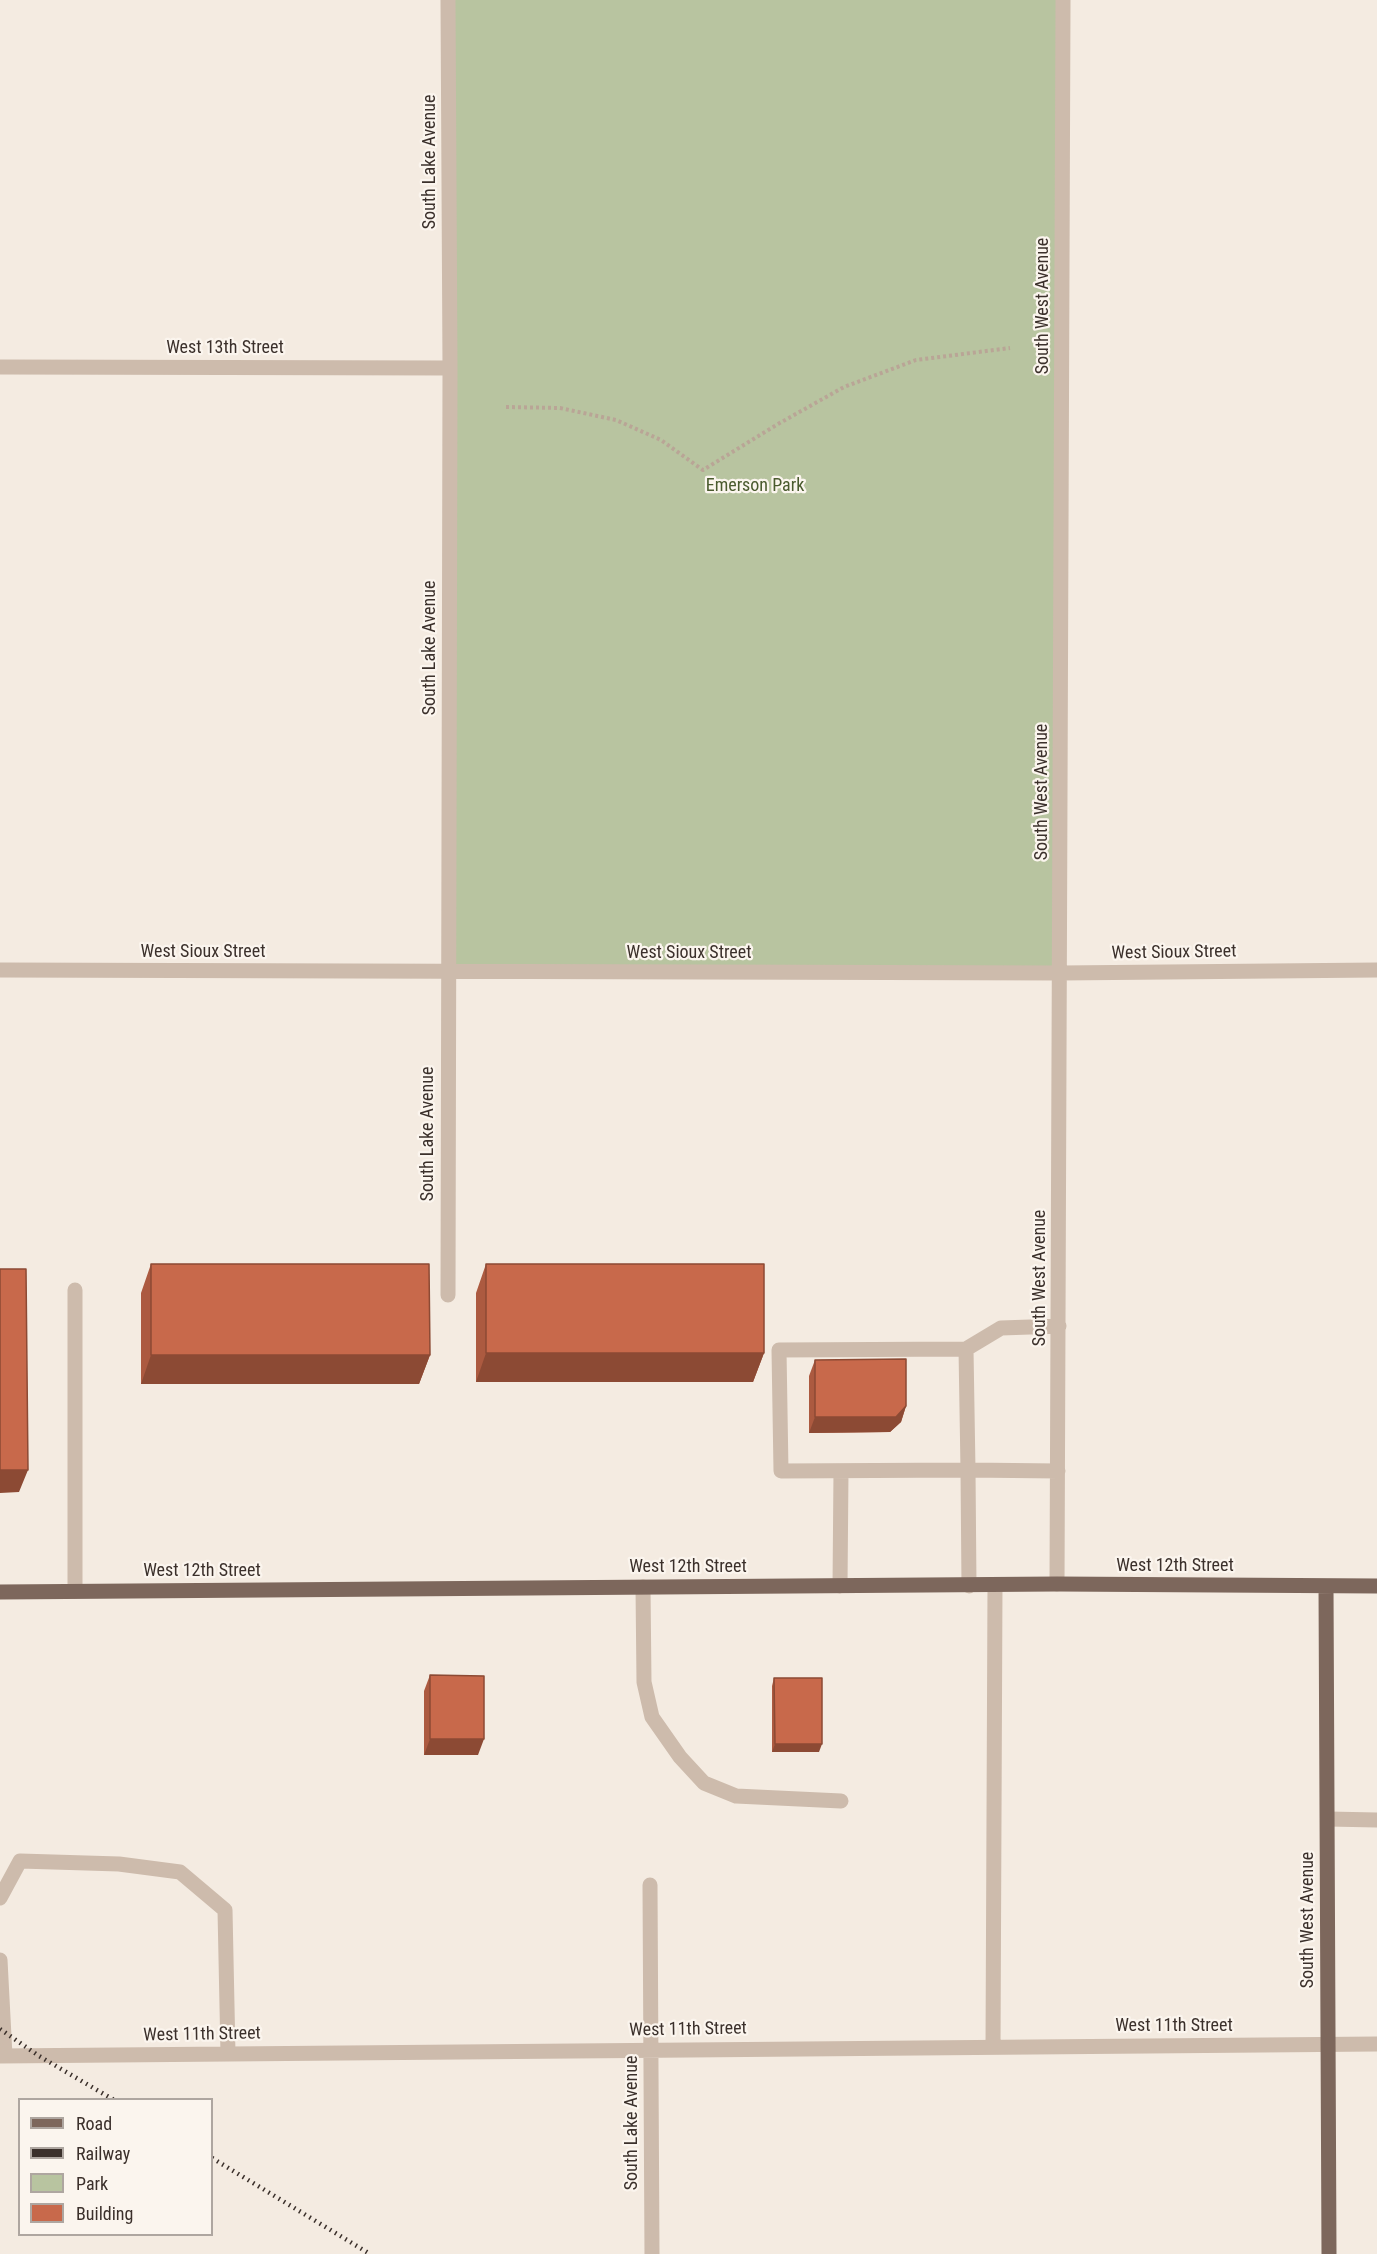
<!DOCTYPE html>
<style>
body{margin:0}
#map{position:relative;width:1377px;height:2254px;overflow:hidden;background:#f4ebe1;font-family:"Roboto Condensed",sans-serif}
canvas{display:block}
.legend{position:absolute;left:18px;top:2098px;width:195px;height:138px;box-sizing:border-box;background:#fbf5ee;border:2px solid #aea6a0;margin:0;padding:8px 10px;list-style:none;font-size:18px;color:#3b302b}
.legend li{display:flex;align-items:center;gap:12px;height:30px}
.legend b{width:30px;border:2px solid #aea6a0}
</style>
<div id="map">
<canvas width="1377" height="2254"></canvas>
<ul class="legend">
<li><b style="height:8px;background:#7d675c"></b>Road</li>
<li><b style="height:8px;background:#3b302b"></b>Railway</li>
<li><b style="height:16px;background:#b8c4a0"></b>Park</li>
<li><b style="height:16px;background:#c8694b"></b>Building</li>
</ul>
</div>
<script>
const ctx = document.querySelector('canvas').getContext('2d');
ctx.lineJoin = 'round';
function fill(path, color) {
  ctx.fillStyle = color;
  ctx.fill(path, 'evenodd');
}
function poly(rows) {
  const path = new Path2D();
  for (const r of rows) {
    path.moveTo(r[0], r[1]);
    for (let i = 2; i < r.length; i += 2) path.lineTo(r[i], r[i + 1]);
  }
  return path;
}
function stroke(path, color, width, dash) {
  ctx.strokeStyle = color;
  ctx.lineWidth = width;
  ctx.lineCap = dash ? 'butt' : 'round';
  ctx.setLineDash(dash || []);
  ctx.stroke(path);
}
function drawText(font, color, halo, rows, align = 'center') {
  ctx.font = font + ' "Roboto Condensed",sans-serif';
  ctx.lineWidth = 4.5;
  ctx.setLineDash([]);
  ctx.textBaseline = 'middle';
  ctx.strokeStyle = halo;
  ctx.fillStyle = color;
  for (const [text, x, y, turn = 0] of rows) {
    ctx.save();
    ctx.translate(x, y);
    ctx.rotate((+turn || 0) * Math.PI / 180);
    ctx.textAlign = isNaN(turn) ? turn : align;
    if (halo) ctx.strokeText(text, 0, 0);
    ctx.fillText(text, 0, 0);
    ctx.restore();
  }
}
const green = poly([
 [447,0,1063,0,1061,973,448,972]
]);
const path = poly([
 [506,407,560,408,616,420,661,440,703,470,778,424,844,387,916,360,1010,348]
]);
const minor = poly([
 [0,367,450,368],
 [0,970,1061,973,1377,970],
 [75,1290,75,1591],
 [448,1295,450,368,448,0],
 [966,1349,968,1470,781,1471,779,1350,966,1349],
 [966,1349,1001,1328,1059,1326],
 [1057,1584,1063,0],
 [840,1586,841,1471],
 [969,1586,968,1470,1058,1471],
 [643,1587,644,1682,652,1717,680,1757,704,1783,736,1796,841,1801],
 [1328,1819,1377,1820],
 [650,1885,652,2254],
 [0,1898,20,1861,119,1864,180,1872,225,1910,228,2054],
 [0,1960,5,2056],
 [993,2047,995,1585],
 [0,2056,1377,2044]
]);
const major = poly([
 [1326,1586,1329,2254],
 [0,1592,1057,1584,1377,1586]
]);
const rail = poly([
 [0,2029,39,2056,114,2100],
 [212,2158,370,2254]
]);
const wall = poly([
 [151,1264,430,1355,419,1384,141,1384,141,1293],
 [486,1264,764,1353,753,1382,476,1382,476,1293],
 [815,1360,906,1406,901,1422,890,1432,809,1433,809,1376],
 [430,1675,478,1755,424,1755,424,1691],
 [774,1678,819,1752,772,1752,772,1686]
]);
const shadedWall = poly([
 [486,1353,764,1353,753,1382,476,1382],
 [151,1355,430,1355,419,1384,141,1384],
 [906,1406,901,1422,890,1432,809,1433,815,1417],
 [0,1470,28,1470,19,1492,0,1493],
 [430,1739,484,1739,478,1755,424,1755],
 [775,1744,822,1744,819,1752,772,1752]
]);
const building = poly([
 [151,1264,429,1264,430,1355,151,1355,151,1264],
 [486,1264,764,1264,764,1353,486,1353,486,1264],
 [0,1269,26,1269,28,1470,0,1470,0,1269],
 [906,1359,906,1406,896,1417,815,1417,815,1360,906,1359],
 [430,1675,484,1676,484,1739,430,1739,430,1675],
 [774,1678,822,1678,822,1744,775,1744,774,1678]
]);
const streetNames = [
 ["South Lake Avenue",430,162,-90],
 ["South West Avenue",1043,306,-90],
 ["West 13th Street",225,348],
 ["South Lake Avenue",430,648,-90],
 ["South West Avenue",1042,792,-90],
 ["West Sioux Street",203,952],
 ["West Sioux Street",689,953],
 ["West Sioux Street",1174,953,-1],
 ["South Lake Avenue",428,1134,-90],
 ["South West Avenue",1040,1278,-90],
 ["West 12th Street",1175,1566],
 ["West 12th Street",688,1567],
 ["West 12th Street",202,1571],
 ["South West Avenue",1308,1920,-90],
 ["West 11th Street",1174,2026],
 ["West 11th Street",688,2030,-1],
 ["West 11th Street",202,2035,-1],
 ["South Lake Avenue",632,2123,-90]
];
const parkNames = [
 ["Emerson Park",755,486]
];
fill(green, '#b8c4a0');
stroke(path, '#b9a596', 4, [3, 3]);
stroke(minor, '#cdbbac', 15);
stroke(major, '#7d675c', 15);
stroke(rail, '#3b302b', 4.5, [1.5, 4.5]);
fill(wall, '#ac5a40');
fill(shadedWall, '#8c4a34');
fill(building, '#c8694b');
stroke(building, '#8c4a34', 1.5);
drawText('18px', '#3b302b', '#fbf5ee', streetNames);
drawText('18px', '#4a5a2e', '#fbf5ee', parkNames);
</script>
